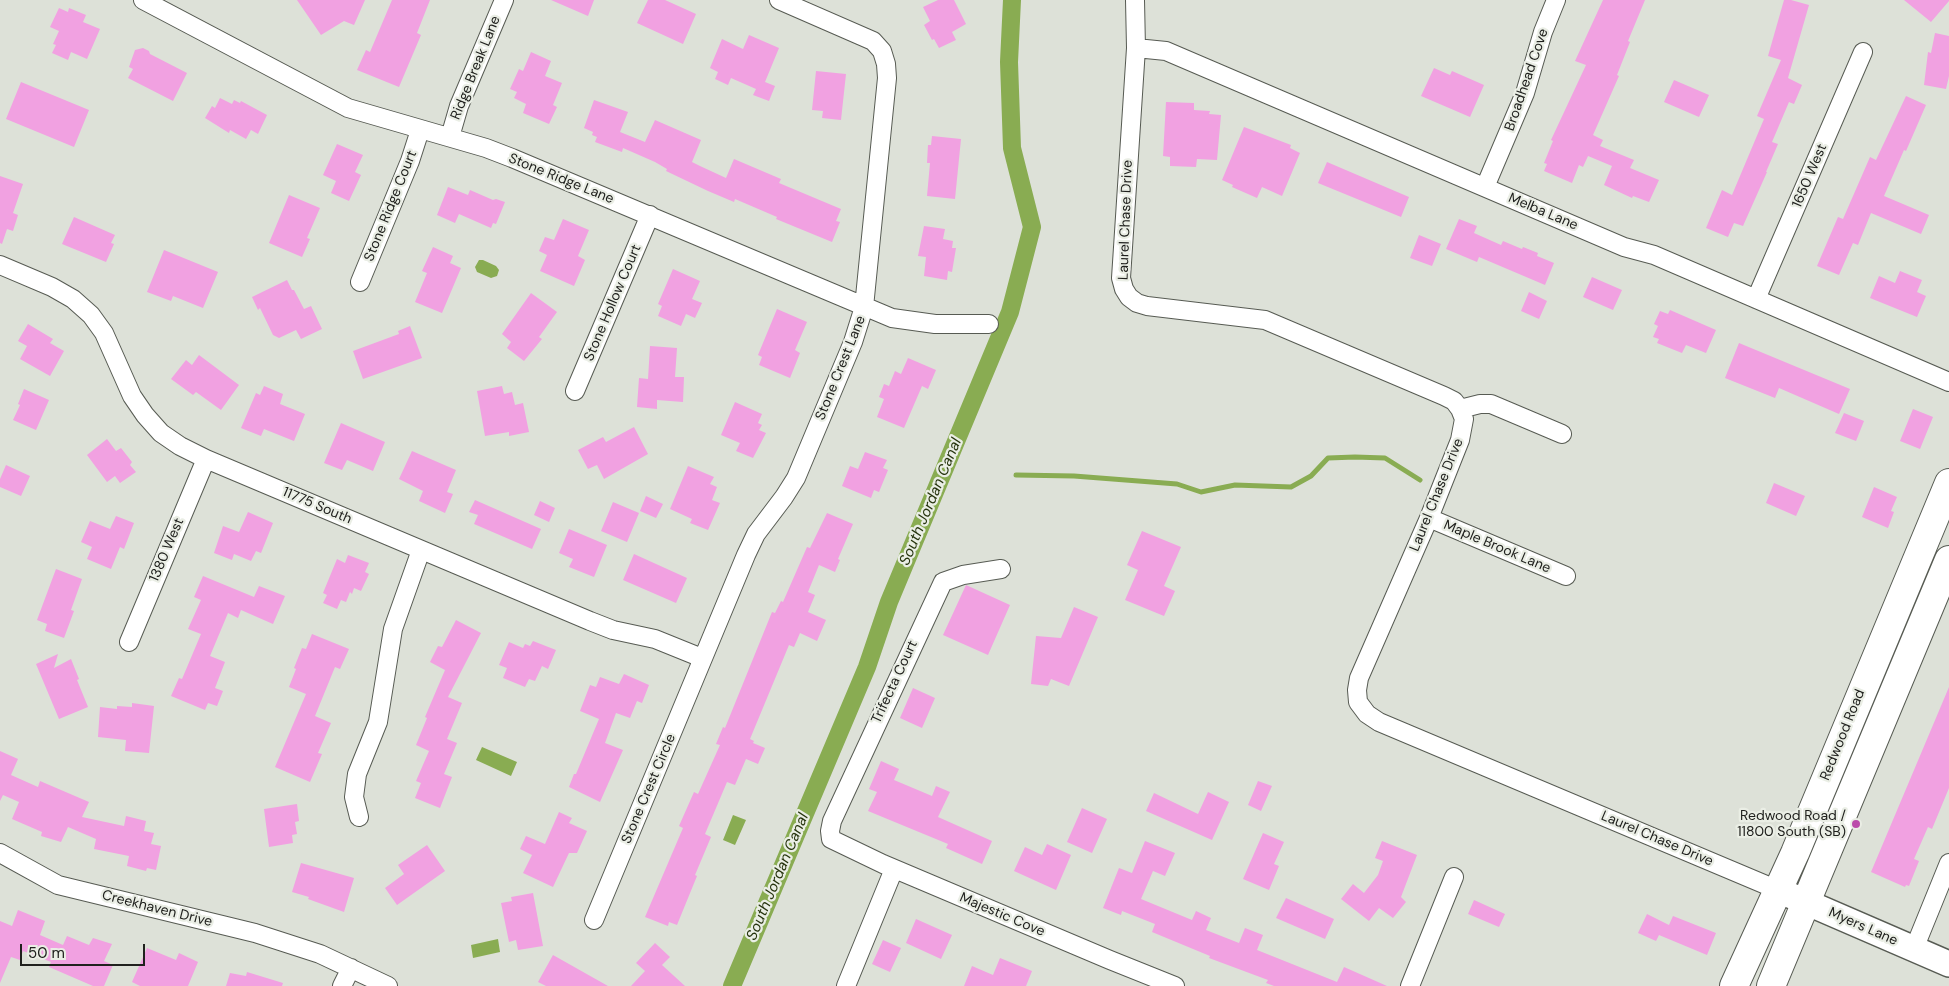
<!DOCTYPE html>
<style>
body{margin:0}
#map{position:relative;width:1949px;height:986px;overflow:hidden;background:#dde1d8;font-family:"DM Sans",sans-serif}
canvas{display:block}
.scale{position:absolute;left:20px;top:944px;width:125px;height:22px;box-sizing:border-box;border:2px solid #20211e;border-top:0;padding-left:6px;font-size:15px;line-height:18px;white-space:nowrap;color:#20211e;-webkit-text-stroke:4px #eaeee5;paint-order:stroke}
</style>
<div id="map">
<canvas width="1949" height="986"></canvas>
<div class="scale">50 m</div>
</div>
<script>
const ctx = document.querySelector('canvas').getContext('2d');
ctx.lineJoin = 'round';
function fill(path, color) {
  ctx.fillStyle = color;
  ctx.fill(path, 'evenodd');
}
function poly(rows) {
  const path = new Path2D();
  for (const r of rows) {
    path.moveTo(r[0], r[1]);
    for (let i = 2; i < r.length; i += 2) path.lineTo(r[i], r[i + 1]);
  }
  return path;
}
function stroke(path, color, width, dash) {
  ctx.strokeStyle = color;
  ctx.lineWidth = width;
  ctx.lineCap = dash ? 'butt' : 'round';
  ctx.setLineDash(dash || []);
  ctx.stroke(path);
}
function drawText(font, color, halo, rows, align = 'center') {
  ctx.font = font + ' "DM Sans",sans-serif';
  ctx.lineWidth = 4.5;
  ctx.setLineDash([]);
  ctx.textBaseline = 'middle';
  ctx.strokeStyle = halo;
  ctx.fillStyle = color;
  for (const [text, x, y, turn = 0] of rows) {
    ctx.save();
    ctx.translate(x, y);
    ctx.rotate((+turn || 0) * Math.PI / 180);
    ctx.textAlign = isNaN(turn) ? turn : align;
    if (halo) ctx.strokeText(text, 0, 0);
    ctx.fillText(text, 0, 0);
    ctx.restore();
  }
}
const forest = poly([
 [479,260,483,260,496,266,499,270,497,276,491,278,477,272,475,267],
 [482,747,517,762,511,776,476,760],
 [733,815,746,820,735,845,723,840],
 [498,939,500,952,473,958,471,945]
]);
const stream = poly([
 [1016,475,1074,476,1177,484,1201,492,1235,485,1291,487,1311,476,1328,458,1355,457,1385,458,1420,480]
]);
const canal = poly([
 [732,986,867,667,889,602,1010,312,1032,227,1012,148,1009,62,1012,0]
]);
const building = poly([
 [297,0,365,0,354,25,344,21,321,35],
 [392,0,430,0,417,33,421,35,399,87,357,70,366,50,370,52],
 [551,0,594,0,588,16],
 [648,0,665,0,696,14,683,44,637,23],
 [938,0,954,0,966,24,952,32,956,40,939,48,934,39,932,40,924,25,930,21,923,7],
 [1603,0,1645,0,1628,41,1630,42,1617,75,1619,76,1593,135,1603,140,1600,146,1634,160,1630,168,1659,180,1649,202,1633,196,1632,198,1604,185,1612,166,1588,156,1583,167,1579,165,1572,183,1544,171,1547,164,1544,163,1553,141,1551,140,1586,65,1575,61],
 [1784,0,1791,0,1809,5,1788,78,1802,85,1794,104,1789,102,1772,142,1778,144,1766,172,1767,172,1743,226,1734,223,1728,237,1706,228,1722,190,1732,195,1764,119,1757,116,1781,60,1768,56],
 [1904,0,1949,0,1949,1,1931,22],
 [59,8,68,12,69,8,86,15,83,22,100,29,87,59,71,52,68,60,52,53,56,45,53,44,59,31,50,27],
 [1935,33,1949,36,1949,76,1946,89,1924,85,1928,52,1931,53],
 [749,35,779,48,765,82,775,86,769,101,753,95,756,89,731,78,728,85,715,79,718,72,710,68,722,39,743,49],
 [143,48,149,51,150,54,187,73,173,101,128,78,133,69,129,67,135,50],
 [531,52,551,61,545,76,562,83,553,105,557,107,549,124,523,113,526,104,514,98,517,92,510,89,519,69,523,71],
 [1434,68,1450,75,1452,71,1484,85,1470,117,1421,96],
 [816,71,846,74,841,120,822,118,823,111,812,110],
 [1674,80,1709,95,1699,117,1664,102],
 [21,82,89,110,74,147,6,119],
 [1906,96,1926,105,1906,151,1904,150,1884,196,1929,215,1921,234,1871,213,1858,245,1853,243,1839,275,1817,266,1838,217,1843,219,1870,157,1876,160],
 [220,98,232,104,234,100,240,103,241,101,267,115,258,134,251,130,246,139,230,130,229,133,205,118,212,106,215,108],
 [594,100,628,112,620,132,645,142,655,120,701,140,692,162,700,166,726,178,734,159,781,179,779,183,841,209,836,221,840,222,832,242,776,219,777,217,735,199,734,202,708,191,666,171,667,169,655,162,623,148,622,152,595,142,597,137,592,135,593,132,584,128],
 [1166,102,1194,103,1194,110,1210,111,1209,114,1221,115,1217,160,1197,159,1196,167,1170,166,1170,157,1163,156],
 [1244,127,1291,145,1290,148,1300,153,1282,196,1262,187,1257,198,1232,187,1233,185,1222,180],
 [932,136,961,139,955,199,927,196,930,163,927,163,928,145,931,145],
 [337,144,363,155,355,172,361,175,349,201,331,193,336,181,323,175],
 [1327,162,1409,197,1401,217,1318,183],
 [0,176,23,184,13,213,18,215,13,231,7,229,2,244,0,243],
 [448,187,468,195,470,190,493,200,496,199,505,202,496,224,493,223,491,228,459,214,455,223,437,215],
 [289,195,320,208,307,238,310,239,302,257,269,243],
 [74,217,115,235,111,243,114,244,106,262,62,244],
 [563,219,589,230,578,256,585,260,574,286,540,271,547,255,539,251,545,237,554,240],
 [1459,219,1477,226,1474,233,1501,245,1503,241,1522,249,1523,247,1538,253,1537,256,1554,263,1545,285,1479,257,1477,262,1446,249],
 [924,226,945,229,943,239,953,241,952,248,956,248,952,272,948,271,947,280,924,276,926,257,918,256],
 [1419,235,1441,244,1432,266,1410,258],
 [433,247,453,256,450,263,461,268,442,313,415,302,427,273,422,271],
 [164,250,218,272,203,308,173,296,171,301,147,292],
 [673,269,700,281,692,299,702,303,695,318,686,314,681,326,658,316,662,306,658,304],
 [1900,271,1922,280,1917,292,1926,296,1917,317,1870,298,1879,276,1895,283],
 [1592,277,1622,290,1613,310,1583,297],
 [287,280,292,290,294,290,304,309,311,306,322,329,301,339,296,330,279,338,273,335,260,308,258,310,252,297],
 [1529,292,1547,301,1539,319,1521,311],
 [531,293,557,312,539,337,542,339,524,361,507,348,511,342,502,334],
 [777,309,807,322,795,350,800,353,790,378,759,365,762,357,758,355],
 [1670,310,1716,330,1706,353,1686,345,1682,353,1657,343,1659,339,1653,337,1658,326,1654,324,1660,311,1668,314],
 [28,324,53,339,50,343,64,351,50,376,20,359,27,346,18,341],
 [410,326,422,358,363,379,353,351,399,334,398,331],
 [1739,343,1850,389,1839,414,1779,388,1775,398,1725,378],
 [650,346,677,348,675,377,684,377,683,402,657,400,657,409,637,407,639,378,648,379],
 [199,355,239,385,221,410,196,392,193,395,171,379,186,360,192,365],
 [908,358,936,370,928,389,922,386,904,428,877,417,884,399,879,397,884,384,889,386,895,371,901,374],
 [264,386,283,394,280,404,305,414,294,441,264,429,261,436,241,428,256,393,260,395],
 [502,386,504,394,512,392,515,405,523,403,529,432,509,436,509,432,485,436,477,391],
 [24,389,49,400,36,430,13,420,20,405,18,404],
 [735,402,762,414,758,423,762,425,759,430,766,433,753,458,736,451,740,443,721,435],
 [1913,409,1933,417,1920,449,1900,441],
 [1844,413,1864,421,1856,441,1835,433],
 [341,423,385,442,373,471,347,460,342,470,324,463],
 [634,427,648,454,604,479,597,465,588,469,578,450,603,437,606,442],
 [107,439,116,451,121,448,132,462,130,465,136,472,120,483,115,476,107,482,87,455],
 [412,451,456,470,447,492,453,494,445,513,419,501,423,491,399,479],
 [865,452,887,460,883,468,888,470,879,492,874,490,871,498,842,486,850,466,858,469],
 [6,465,30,476,21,496,0,487,0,479],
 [688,466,714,477,710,484,717,487,712,500,720,503,708,530,690,523,692,519,670,509],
 [1774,483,1805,496,1796,516,1766,503],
 [1874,487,1897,497,1891,511,1894,512,1888,528,1862,517],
 [646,496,663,504,656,518,640,511],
 [475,500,541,529,532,549,474,524,478,515,469,512],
 [540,501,555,508,549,522,534,515],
 [613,502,639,513,627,542,601,531],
 [248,512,273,523,261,553,256,551,251,561,234,554,232,560,214,553,223,526,239,532],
 [827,513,853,524,838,559,840,560,835,572,819,565,808,592,815,595,808,612,826,620,817,641,800,633,794,647,789,645,750,739,754,741,753,743,765,748,758,764,746,759,735,785,727,782,705,834,711,837,695,875,697,876,677,925,669,922,668,926,645,917,683,828,679,826,694,792,698,794,720,745,716,744,723,727,725,728,772,612,775,613,781,601,783,602,807,547,810,548],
 [116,516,134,523,124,549,120,547,111,569,87,559,92,547,81,542,90,521,110,529],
 [569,529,607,545,594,577,569,567,573,559,559,553],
 [1142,531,1181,547,1164,586,1175,591,1164,616,1125,600,1138,570,1127,565],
 [634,554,687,578,676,603,623,580],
 [348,555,369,563,365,572,369,574,361,591,354,588,352,594,350,592,346,602,341,600,337,609,323,603,327,595,323,593,337,559,345,563],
 [56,569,82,579,71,610,74,611,64,638,45,631,47,624,37,620],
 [203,576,254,597,259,586,285,596,273,624,241,610,238,618,228,613,210,656,225,662,215,688,223,691,217,706,208,703,205,710,171,696,179,678,182,679,201,634,188,629,201,600,194,597],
 [966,585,1010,605,988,655,943,635],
 [1074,607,1098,617,1069,686,1051,679,1048,686,1031,684,1036,636,1061,638],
 [456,620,481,633,448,697,462,703,447,739,457,743,444,774,452,777,440,808,415,798,421,783,416,781,429,751,416,745,427,718,425,717,445,670,430,662,438,646,442,647],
 [312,634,349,649,340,669,335,667,315,716,331,723,318,753,322,754,310,782,275,767,306,694,289,687,296,669,294,668,302,648,306,649],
 [533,641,556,650,548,669,542,666,535,681,529,679,525,687,503,678,507,668,499,665,509,642,523,648,525,644,530,646],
 [58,654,54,668,71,659,79,679,77,680,88,707,59,719,36,664],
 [624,674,649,685,642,703,637,701,630,718,616,713,605,743,623,750,600,802,569,787,574,774,576,774,599,719,580,711,590,685,596,687,600,677,619,684],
 [1949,687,1949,788,1932,829,1928,827,1914,859,1919,861,1909,886,1906,885,1905,887,1871,872],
 [913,688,935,698,922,728,900,718],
 [132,703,154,706,149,753,125,751,126,740,98,737,100,707,117,709,117,706,132,707],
 [0,751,18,759,11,775,38,787,40,781,89,802,82,817,124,826,126,816,146,821,144,831,154,833,151,844,161,846,156,870,147,868,146,871,127,866,129,856,94,849,96,839,68,827,61,842,41,836,42,832,12,819,19,802,3,795,0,801],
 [881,761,899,769,894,780,932,796,936,786,950,792,938,817,992,841,982,864,946,848,948,844,868,811,877,792,869,789],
 [1258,781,1272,786,1261,811,1248,805],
 [1208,792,1229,802,1212,840,1146,811,1154,793,1198,814],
 [297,804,299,821,295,822,297,834,292,835,293,843,269,847,264,809],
 [1082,808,1107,819,1092,853,1067,842],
 [559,812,572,818,569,823,587,831,577,853,569,853,553,887,523,873,532,855,520,849,526,836,545,844],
 [1263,833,1284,842,1274,864,1279,866,1269,890,1243,879],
 [1145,841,1175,853,1165,876,1153,871,1141,899,1192,920,1196,911,1211,918,1206,930,1239,943,1245,928,1263,935,1257,950,1337,982,1344,967,1387,986,1274,986,1266,983,1268,980,1209,958,1210,956,1152,932,1155,924,1122,911,1121,915,1103,908,1119,868,1132,873],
 [1382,841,1417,855,1401,897,1406,902,1393,918,1379,908,1369,921,1341,899,1353,884,1364,893,1378,875,1383,861,1375,858],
 [1047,844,1071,855,1056,890,1014,871,1025,847,1042,855],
 [427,845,445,871,397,905,385,888,404,874,398,865],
 [301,863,354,878,344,912,308,899,309,897,292,892],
 [533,893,543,946,518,950,516,940,509,942,501,903,512,901,511,897],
 [1286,898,1334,919,1325,939,1276,918],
 [1474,900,1505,914,1499,927,1468,914],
 [18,910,45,921,40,935,63,945,67,936,89,945,93,938,112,944,104,961,113,965,104,986,93,986,49,967,51,962,23,951,20,960,11,957,0,983,0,921,12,926],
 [1647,914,1669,925,1673,916,1716,933,1707,955,1659,935,1656,941,1638,933],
 [916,919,952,935,941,959,906,943],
 [883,940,901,948,890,972,872,964],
 [655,943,670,957,662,965,685,986,631,986,645,971,636,963],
 [147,948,176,960,179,953,198,962,188,986,140,986,132,982],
 [553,955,608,986,546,986,538,982],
 [1000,958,1032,971,1026,986,964,986,972,966,993,975],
 [247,972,283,983,282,986,226,986,230,973,246,976]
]);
const street = poly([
 [143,0,348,108,486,148,512,158,892,318,935,324,989,324],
 [1135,0,1136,48,1121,278,1124,289,1129,297,1137,303,1147,306,1265,320,1444,396,1454,401,1460,409,1464,419,1460,440,1429,518,1359,678,1357,690,1358,702,1367,714,1379,722,1778,890],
 [1136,48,1166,51,1624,247,1654,255,1949,382],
 [450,137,459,106,504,0],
 [1485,187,1525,93,1543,32,1556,0],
 [0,265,52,287,73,299,91,315,104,333,132,396,145,415,161,433,180,446,206,459,590,621,613,630,655,639,702,658],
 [360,282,410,161,420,130],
 [1756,299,1863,52],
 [575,391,650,215],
 [1460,409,1480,404,1491,404,1562,434],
 [1429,518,1566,576],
 [1001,569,963,575,943,582,832,821,830,831,831,839,883,864,1110,960,1175,986],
 [129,642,206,459],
 [359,817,354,797,357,774,378,722,393,629,421,550],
 [0,853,58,885,255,933,320,954,388,986],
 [594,920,746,555,756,534,784,497,796,478,853,342,864,307,887,78,886,64,882,51,873,41,779,0],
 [1914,949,1949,863],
 [342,986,351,968],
 [846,986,894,869],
 [1410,986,1454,877]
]);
const secondary = poly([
 [1778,890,1949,964]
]);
const primary = poly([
 [1734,986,1795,853,1949,483],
 [1771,986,1949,560]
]);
const markers = [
 [1856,824,5,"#bb4caa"]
];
const streetNames = [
 ["Ridge Break Lane",476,68,-68],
 ["Broadhead Cove",1527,80,-71],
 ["1650 West",1810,176,-67],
 ["Stone Ridge Lane",561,179,22],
 ["Stone Ridge Court",391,206,-68],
 ["Melba Lane",1543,212,23],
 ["Laurel Chase Drive",1126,220,-88],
 ["Stone Hollow Court",613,303,-67],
 ["Stone Crest Lane",841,368,-68],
 ["Laurel Chase Drive",1437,495,-68],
 ["11775 South",317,506,23],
 ["Maple Brook Lane",1497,547,23],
 ["1380 West",167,550,-67],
 ["Trifecta Court",895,682,-65],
 ["Redwood Road",1843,735,-68],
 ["Stone Crest Circle",649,789,-67],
 ["Laurel Chase Drive",1657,839,23],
 ["Creekhaven Drive",157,909,14],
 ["Majestic Cove",1002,915,23],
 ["Myers Lane",1863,927,24]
];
const poiNames = [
 ["Redwood Road /",1846,816],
 ["11800 South (SB)",1846,832]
];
const waterNames = [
 ["South Jordan Canal",931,502,-67],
 ["South Jordan Canal",778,877,-67]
];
fill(forest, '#89ac52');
stroke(stream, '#89ac52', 5);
stroke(canal, '#89ac52', 18);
fill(building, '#f1a1e1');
stroke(street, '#575b53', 20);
stroke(secondary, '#575b53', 28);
stroke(primary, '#575b53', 30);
stroke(street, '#fff', 18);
stroke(secondary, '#fff', 25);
stroke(primary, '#fff', 28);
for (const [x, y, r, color] of markers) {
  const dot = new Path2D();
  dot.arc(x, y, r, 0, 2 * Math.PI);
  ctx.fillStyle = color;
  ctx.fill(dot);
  stroke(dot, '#eaeee5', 2);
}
drawText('14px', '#20211e', '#eaeee5', streetNames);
drawText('14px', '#20211e', '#eaeee5', poiNames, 'right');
drawText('italic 15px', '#27350f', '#eaeee5', waterNames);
</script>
